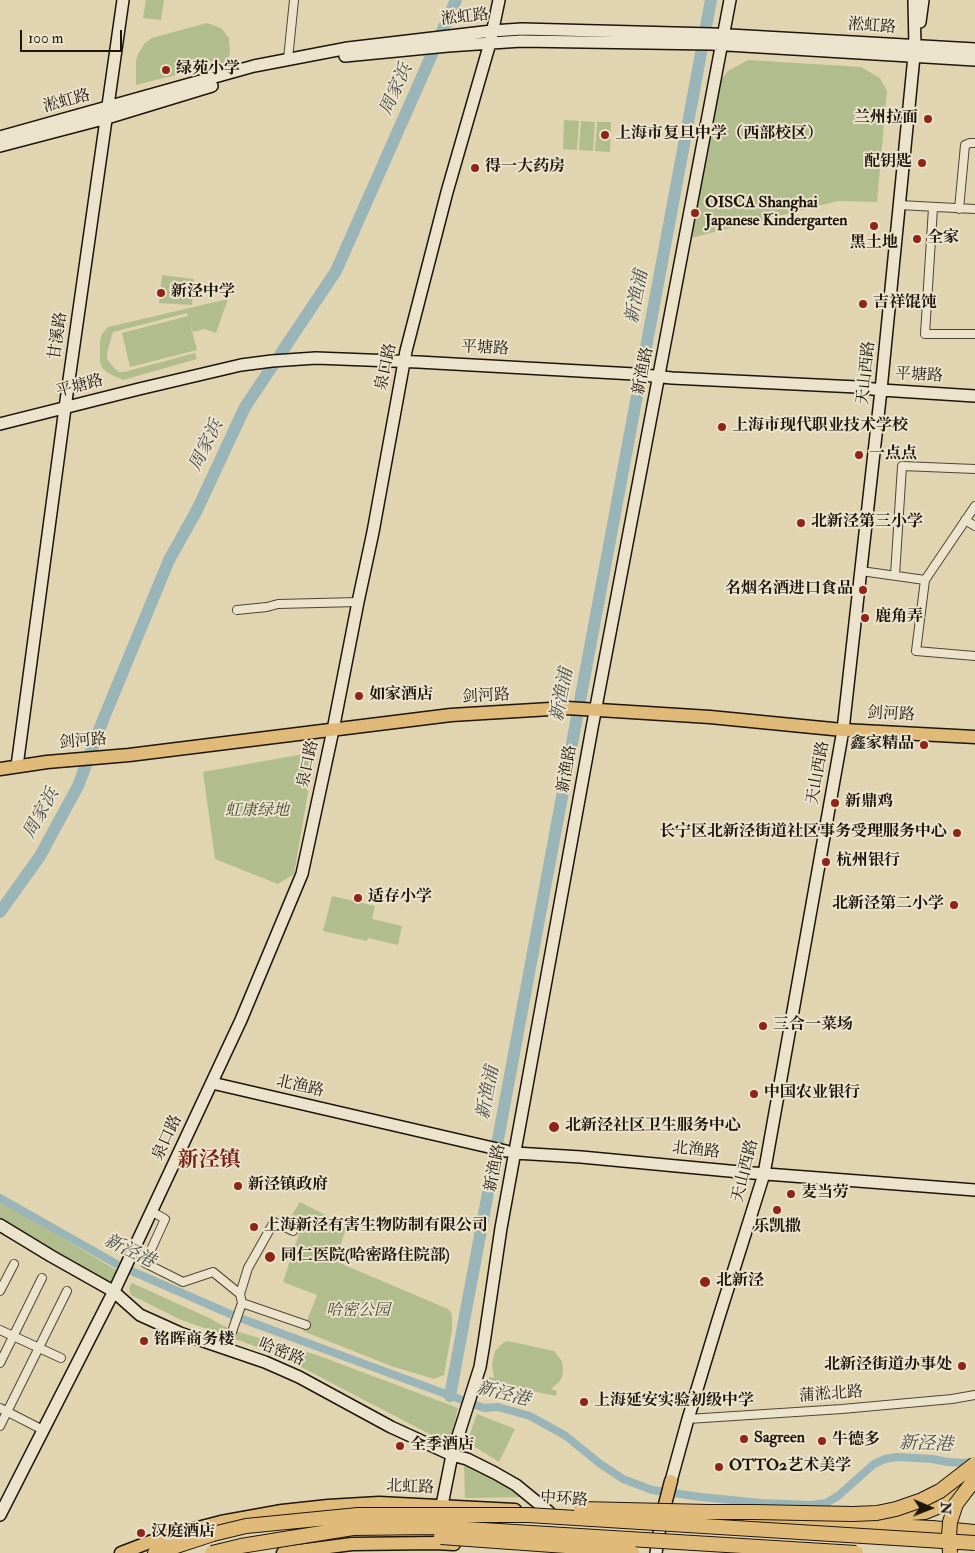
<!DOCTYPE html>
<meta charset="utf-8">
<style>
body{margin:0}
#map{position:relative;width:975px;height:1553px;overflow:hidden;background:#e1d4b1;font-family:"IM FELL Double Pica",serif}
canvas{display:block}
.north{position:absolute;left:905px;top:1483px;width:50px;height:50px;-webkit-text-stroke:4px #ece3cc;paint-order:stroke;rotate:91deg;font-size:14px;font-weight:700;line-height:20px;text-align:center;color:#1e150b}
.north::after{content:'';display:block;margin:auto;width:18px;height:22px;background:#1e150b;clip-path:polygon(50% 0,100% 100%,50% 72%,0 100%)}
.scale{position:absolute;left:20px;top:30px;width:102px;height:22px;box-sizing:border-box;border:2px solid #1e150b;border-top:0;padding-left:6px;font-size:15px;line-height:18px;white-space:nowrap;color:#1e150b;-webkit-text-stroke:4px #ece3cc;paint-order:stroke}
</style>
<div id="map">
<canvas width="975" height="1553"></canvas>
<div class="north">N</div>
<div class="scale">100 m</div>
</div>
<script>
const ctx = document.querySelector('canvas').getContext('2d');
ctx.lineJoin = 'round';
function fill(path, color) {
  ctx.fillStyle = color;
  ctx.fill(path, 'evenodd');
}
function poly(rows) {
  const path = new Path2D();
  for (const r of rows) {
    path.moveTo(r[0], r[1]);
    for (let i = 2; i < r.length; i += 2) path.lineTo(r[i], r[i + 1]);
  }
  return path;
}
function stroke(path, color, width, dash) {
  ctx.strokeStyle = color;
  ctx.lineWidth = width;
  ctx.lineCap = dash ? 'butt' : 'round';
  ctx.setLineDash(dash || []);
  ctx.stroke(path);
}
function drawText(font, color, halo, rows, align = 'center') {
  ctx.font = font + ' "IM FELL Double Pica","Noto Serif SC",serif';
  ctx.lineWidth = 4;
  ctx.setLineDash([]);
  ctx.textBaseline = 'middle';
  ctx.strokeStyle = halo;
  ctx.fillStyle = color;
  for (const [text, x, y, turn = 0] of rows) {
    ctx.save();
    ctx.translate(x, y);
    ctx.rotate((+turn || 0) * Math.PI / 180);
    ctx.textAlign = isNaN(turn) ? turn : align;
    if (halo) ctx.strokeText(text, 0, 0);
    ctx.fillText(text, 0, 0);
    ctx.restore();
  }
}
const green = poly([
 [146,0,164,0,161,20,143,18],
 [207,23,221,28,229,38,230,52,227,62,136,85,136,61,138,54,145,43,152,38],
 [748,60,861,67,880,78,887,91,877,202,838,201,691,238,721,80,728,71],
 [564,120,579,121,577,150,563,149],
 [581,121,595,122,593,151,579,150],
 [597,122,611,122,610,152,595,151],
 [162,275,194,279,192,305,159,303],
 [228,299,216,333,205,329,193,332,190,324,197,350,130,367,122,333,188,316,187,313,113,332,108,349,107,355,107,359,115,369,119,372,124,372,195,353,197,359,123,380,110,374,103,369,100,362,100,342,102,334,108,327],
 [315,752,294,874,278,884,215,859,203,772],
 [332,896,375,906,372,919,402,926,398,945,368,938,367,941,323,931],
 [0,1201,118,1271,111,1284,0,1218],
 [300,1202,347,1226,335,1261,448,1309,452,1314,452,1330,444,1375,434,1379,391,1366,303,1331,317,1295,283,1282,302,1224,290,1218],
 [132,1283,207,1317,232,1330,314,1354,458,1408,451,1437,443,1441,274,1353,179,1319,131,1295,129,1288],
 [508,1341,554,1351,562,1361,563,1368,562,1377,559,1382,551,1389,557,1391,556,1396,488,1382,489,1377,494,1378,492,1365,495,1351,503,1343],
 [477,1414,515,1429,499,1462,467,1442],
 [464,1461,524,1497,465,1498]
]);
const canal = poly([
 [0,1198,120,1266,237,1317,484,1408,498,1407,530,1416,566,1436,599,1463,623,1479,652,1490,701,1497,761,1503,810,1505,826,1503,838,1496,874,1464,885,1459,897,1457,932,1459,948,1462,964,1463,975,1461]
]);
const river = poly([
 [0,912,40,856,78,786,103,720,169,560,197,510,245,407,336,271,456,0],
 [450,1396,711,0]
]);
const street = poly([
 [288,59,294,0],
 [899,205,975,209],
 [933,208,925,334,975,334],
 [959,209,965,145,970,143,975,143],
 [975,506,925,580,916,651,975,656],
 [965,520,975,526],
 [861,571,925,580],
 [895,575,902,466,975,469],
 [237,610,267,607,278,604,358,602],
 [151,1211,165,1219,145,1263,183,1282,213,1272,240,1294],
 [0,1291,14,1264],
 [242,1303,306,1325],
 [0,1330,61,1358],
 [226,1349,242,1303,240,1294,248,1268,274,1222,293,1231],
 [0,1363,42,1278],
 [0,1408,43,1430],
 [688,1419,842,1409,952,1399,975,1395],
 [0,1426,67,1291]
]);
const secondary = poly([
 [920,22,923,0],
 [345,56,448,46,521,41,711,44,975,60],
 [0,137,254,66,348,48,492,31,522,29,712,34,975,49],
 [0,146,107,118,212,86],
 [0,424,139,389,241,365,272,361,316,358,418,362,634,374,672,378,857,387,881,390,975,396],
 [17,766,65,408,123,0],
 [212,1083,506,1151],
 [515,1153,581,1157,740,1172,975,1190],
 [0,1225,51,1256,113,1291,140,1315,180,1333,265,1362,299,1377,391,1427,452,1455,467,1459,495,1473,516,1485,549,1512],
 [671,1481,688,1419,718,1320,764,1174,843,730,881,390,915,46,914,0],
 [0,1515,116,1287,241,1020,302,874,333,730,358,602,373,532,406,351,447,192,490,43,499,0],
 [440,1515,452,1455,480,1367,484,1343,501,1228,592,728,730,0],
 [656,1553,661,1520]
]);
const primary = poly([
 [0,769,47,762,129,755,451,715,567,708,710,717,843,730,975,737],
 [661,1520,671,1481],
 [121,1553,163,1537,221,1522,282,1511,328,1506,379,1503,515,1510],
 [283,1553,352,1544,435,1543,454,1544]
]);
const highway = poly([
 [882,1515,925,1512,937,1507,952,1499,965,1487],
 [749,1523,849,1524,932,1528,975,1532],
 [155,1553,213,1534]
]);
const highwayBridge = poly([
 [581,1509,709,1512,754,1512,853,1514,877,1513,896,1509,922,1500,940,1491,975,1464],
 [213,1534,246,1526,358,1515,528,1515,975,1543],
 [441,1537,566,1546,632,1553],
 [212,1553,241,1546,353,1528,434,1527,856,1553],
 [950,1553,949,1536,950,1522,956,1504,975,1479]
]);
const markers = [
 [166,70,5,"#8f2418"],
 [928,119,5,"#8f2418"],
 [605,135,5,"#8f2418"],
 [922,163,5,"#8f2418"],
 [475,168,5,"#8f2418"],
 [695,213,5,"#8f2418"],
 [874,226,5,"#8f2418"],
 [917,239,5,"#8f2418"],
 [161,293,5,"#8f2418"],
 [863,304,5,"#8f2418"],
 [722,427,5,"#8f2418"],
 [859,455,5,"#8f2418"],
 [801,523,5,"#8f2418"],
 [863,590,5,"#8f2418"],
 [865,618,5,"#8f2418"],
 [359,696,5,"#8f2418"],
 [924,745,5,"#8f2418"],
 [835,803,5,"#8f2418"],
 [957,833,5,"#8f2418"],
 [826,862,5,"#8f2418"],
 [358,898,5,"#8f2418"],
 [954,905,5,"#8f2418"],
 [763,1026,5,"#8f2418"],
 [754,1094,5,"#8f2418"],
 [554,1127,6,"#8f2418"],
 [238,1186,5,"#8f2418"],
 [791,1194,5,"#8f2418"],
 [777,1210,5,"#8f2418"],
 [254,1227,5,"#8f2418"],
 [270,1257,6,"#8f2418"],
 [705,1282,6,"#8f2418"],
 [144,1341,5,"#8f2418"],
 [962,1366,5,"#8f2418"],
 [584,1402,5,"#8f2418"],
 [744,1439,5,"#8f2418"],
 [822,1441,5,"#8f2418"],
 [400,1446,5,"#8f2418"],
 [719,1467,5,"#8f2418"],
 [141,1533,5,"#8f2418"]
];
const streetNames = [
 ["淞虹路",465,18,-6],
 ["淞虹路",872,27,4],
 ["淞虹路",67,102,-15],
 ["甘溪路",59,336,-82],
 ["平塘路",485,349,3],
 ["泉口路",387,367,-78],
 ["新渔路",644,371,-79],
 ["天山西路",867,373,-84],
 ["平塘路",919,376,3],
 ["平塘路",80,387,-15],
 ["剑河路",486,697,-3],
 ["剑河路",891,715,3],
 ["剑河路",83,742,-5],
 ["泉口路",309,764,-78],
 ["新渔路",568,769,-80],
 ["天山西路",819,773,-80],
 ["北渔路",300,1087,13],
 ["泉口路",168,1138,-65],
 ["北渔路",696,1151,6],
 ["新渔路",496,1168,-79],
 ["天山西路",746,1171,-76],
 ["哈密路",281,1353,22],
 ["蒲淞北路",831,1395,-4],
 ["北虹路",410,1488,2],
 ["中环路",564,1500,4]
];
const poiNames = [
 ["绿苑小学",176,70],
 ["兰州拉面",918,119,"right"],
 ["上海市复旦中学（西部校区）",615,135],
 ["配钥匙",912,163,"right"],
 ["得一大药房",485,168],
 ["OISCA Shanghai",705,204],
 ["Japanese Kindergarten",705,222],
 ["全家",927,239],
 ["黑土地",874,244,"center"],
 ["新泾中学",171,293],
 ["吉祥馄饨",873,304],
 ["上海市现代职业技术学校",732,427],
 ["一点点",869,455],
 ["北新泾第三小学",811,523],
 ["名烟名酒进口食品",853,590,"right"],
 ["鹿角弄",875,618],
 ["如家酒店",369,696],
 ["鑫家精品",914,745,"right"],
 ["新鼎鸡",845,803],
 ["长宁区北新泾街道社区事务受理服务中心",947,833,"right"],
 ["杭州银行",836,862],
 ["适存小学",368,898],
 ["北新泾第二小学",944,905,"right"],
 ["三合一菜场",773,1026],
 ["中国农业银行",764,1094],
 ["北新泾社区卫生服务中心",565,1127],
 ["新泾镇政府",248,1186],
 ["麦当劳",801,1194],
 ["上海新泾有害生物防制有限公司",264,1227],
 ["乐凯撒",777,1228,"center"],
 ["同仁医院(哈密路住院部)",281,1257],
 ["北新泾",716,1282],
 ["铭晖商务楼",154,1341],
 ["北新泾街道办事处",952,1366,"right"],
 ["上海延安实验初级中学",594,1402],
 ["Sagreen",754,1439],
 ["牛德多",832,1441],
 ["全季酒店",410,1446],
 ["OTTO2艺术美学",729,1467],
 ["汉庭酒店",151,1533]
];
const parkNames = [
 ["虹康绿地",257,812],
 ["哈密公园",358,1312]
];
const waterNames = [
 ["周家浜",397,90,-66],
 ["新渔浦",638,297,-79],
 ["周家浜",207,446,-64],
 ["新渔浦",563,695,-79],
 ["周家浜",42,814,-61],
 ["新渔浦",489,1093,-79],
 ["新泾港",129,1252,26],
 ["新泾港",503,1395,14],
 ["新泾港",926,1445,2]
];
const districtNames = [
 ["新泾镇",209,1161]
];
fill(green, '#b1bd8d');
stroke(canal, '#9ab5b8', 8);
stroke(river, '#9ab5b8', 12);
stroke(street, '#4f4534', 10);
stroke(secondary, '#1e150b', 14);
stroke(primary, '#1e150b', 15);
stroke(highway, '#1e150b', 16);
stroke(street, '#ece3cc', 8);
stroke(secondary, '#ece3cc', 11);
stroke(primary, '#e0ba78', 12);
stroke(highway, '#e0ba78', 14);
stroke(highwayBridge, '#1e150b', 16, []);
stroke(highwayBridge, '#e0ba78', 14);
for (const [x, y, r, color] of markers) {
  const dot = new Path2D();
  dot.arc(x, y, r, 0, 2 * Math.PI);
  ctx.fillStyle = color;
  ctx.fill(dot);
  stroke(dot, '#ece3cc', 2);
}
drawText('16px', '#1e150b', '#ece3cc', streetNames);
drawText('bold 16px', '#1e150b', '#ece3cc', poiNames, 'left');
drawText('italic 16px', '#4a4732', '#ece3cc', parkNames);
drawText('italic 18px', '#494d48', '#ece3cc', waterNames);
drawText('bold 21px', '#7a1f14', '#ece3cc', districtNames);
</script>
